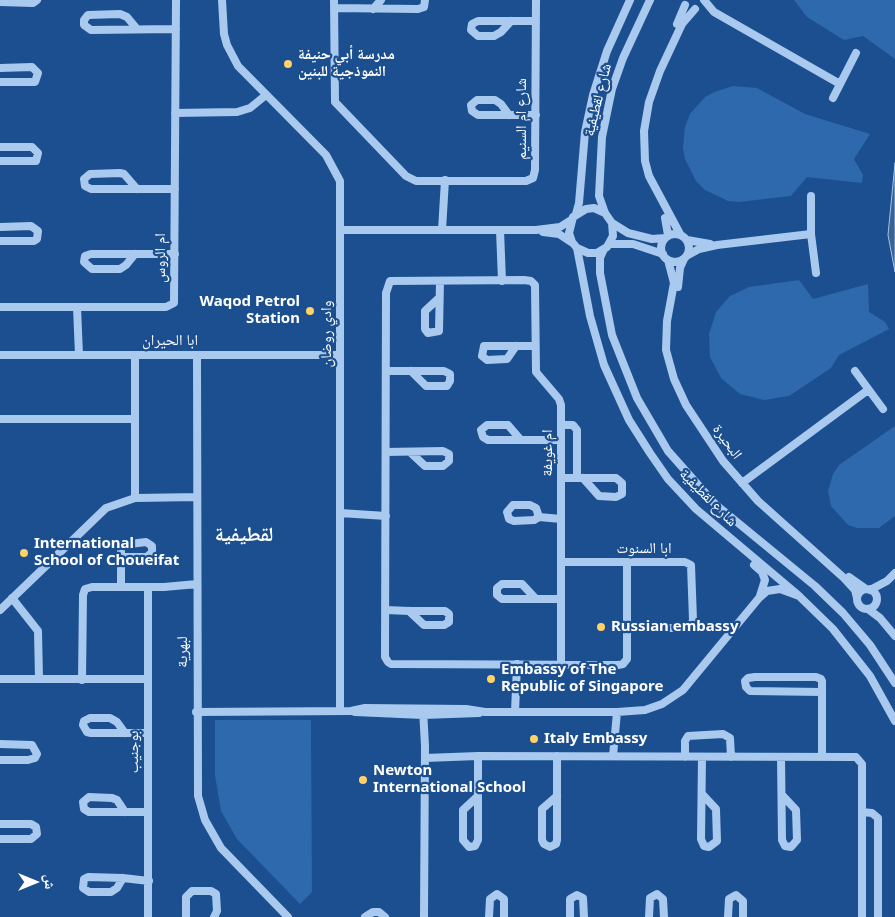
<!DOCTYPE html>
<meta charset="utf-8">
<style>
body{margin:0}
#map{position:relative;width:895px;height:917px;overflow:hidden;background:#1b4f8f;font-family:"Noto Sans","Noto Naskh Arabic",sans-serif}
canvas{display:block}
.north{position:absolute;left:10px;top:857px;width:50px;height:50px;-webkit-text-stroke:4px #1b4f8f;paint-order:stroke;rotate:90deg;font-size:14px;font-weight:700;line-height:20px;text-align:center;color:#fff}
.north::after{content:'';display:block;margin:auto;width:18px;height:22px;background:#fff;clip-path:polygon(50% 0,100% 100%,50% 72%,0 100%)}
</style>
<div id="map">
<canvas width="895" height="917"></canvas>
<div class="north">ش</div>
</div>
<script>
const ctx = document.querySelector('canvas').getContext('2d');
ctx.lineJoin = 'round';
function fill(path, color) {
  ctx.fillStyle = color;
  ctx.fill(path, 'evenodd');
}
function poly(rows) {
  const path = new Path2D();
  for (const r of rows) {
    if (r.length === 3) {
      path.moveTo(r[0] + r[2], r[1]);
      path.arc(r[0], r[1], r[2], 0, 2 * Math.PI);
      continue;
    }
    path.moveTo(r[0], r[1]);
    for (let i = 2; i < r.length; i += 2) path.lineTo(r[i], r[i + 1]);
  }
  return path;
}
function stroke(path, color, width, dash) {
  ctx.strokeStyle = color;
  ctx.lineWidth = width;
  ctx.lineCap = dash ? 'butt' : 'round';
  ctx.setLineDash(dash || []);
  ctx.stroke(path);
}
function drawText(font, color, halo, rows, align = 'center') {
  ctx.font = font + ' "Noto Sans","Noto Naskh Arabic",sans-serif';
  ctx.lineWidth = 4.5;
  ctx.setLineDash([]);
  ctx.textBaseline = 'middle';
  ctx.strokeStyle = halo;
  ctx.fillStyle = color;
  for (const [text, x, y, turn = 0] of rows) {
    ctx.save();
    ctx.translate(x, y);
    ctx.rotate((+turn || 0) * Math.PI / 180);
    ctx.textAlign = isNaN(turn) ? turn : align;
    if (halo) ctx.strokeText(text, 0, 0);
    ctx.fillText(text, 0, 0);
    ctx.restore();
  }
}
const green = poly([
 [794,0,895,0,895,59,863,36,844,40,807,17],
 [733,86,757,88,805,114,870,134,854,159,863,175,862,183,807,177,791,196,739,202,728,201,705,190,696,181,685,159,683,148,685,127,690,114,705,97,714,92],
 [799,280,813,299,868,284,869,312,885,322,889,329,839,355,831,368,789,396,764,400,740,394,721,378,710,357,709,334,716,312,730,296,749,287],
 [895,426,895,516,879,528,857,528,848,525,831,506,828,491,833,474,839,465],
 [215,720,311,720,312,892,300,904,237,839,221,811,215,775]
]);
const water = poly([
 [895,163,895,272,888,235,895,163]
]);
const minor = poly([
 [222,0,224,34,227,45,238,66,326,155,340,181,340,711],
 [334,0,335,102,406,176,416,181,526,181,533,178,535,170,536,0],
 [704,0,714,12,840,84],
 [0,2,33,3,37,0],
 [334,8,418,9,424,7,425,0],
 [373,9,381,0],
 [511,21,501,32,494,36,478,36,471,30,472,24,478,21,536,21],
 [677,24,685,5],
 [137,29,127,17,120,14,88,15,84,20,84,25,91,30,176,29],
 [0,68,32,67,38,73,35,82,0,82],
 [833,98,856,53],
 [175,113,237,112,250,108,266,95],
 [509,115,501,104,495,100,477,100,471,105,472,111,478,115,536,115],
 [0,147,32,147,38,153,36,161,0,161],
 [137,189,124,174,120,173,90,174,84,179,85,186,91,189,175,189],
 [811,196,811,234,816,273],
 [605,213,594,208,586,209,573,217,569,233,572,242,577,248,588,253,597,253,607,247,613,236,612,223,605,213,599,196,602,137,612,89,623,58,650,0],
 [576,214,579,203,585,132,593,95,607,51,630,0],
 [665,218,668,235],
 [612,223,628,233,652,239,665,238],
 [0,227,31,226,38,231,37,239,34,241,0,241],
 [341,230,536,230,560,227,571,220],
 [442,230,445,180],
 [500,230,502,281],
 [543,232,559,234,571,242],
 [675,248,14],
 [680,234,649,176,645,161,644,131,649,102,660,71,682,24,695,9],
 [687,240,710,244],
 [609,244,633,244,663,254],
 [577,248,590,316,604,365,629,420,650,453,668,479,696,509,798,595,833,629,870,676,895,721],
 [604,249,600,258,600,273,612,335,637,398,668,451,715,504,815,586,843,613,870,645,895,683],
 [135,254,126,265,120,269,92,269,84,262,85,256,91,254,175,254],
 [688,255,699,249,717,245,811,234],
 [668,260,674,283,667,321,666,350,674,379,686,405,723,461,758,501,844,578,855,590,857,598],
 [678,287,680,268,684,259],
 [439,298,425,311,425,329,428,333,439,331,440,281],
 [0,307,166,307,174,303,176,0],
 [77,307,79,355],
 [516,346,507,359,487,360,482,356,484,346,535,346],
 [0,355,340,355],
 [197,355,198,796,205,820,221,848,288,917],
 [386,371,444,371,450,374,450,381,447,386,426,386,411,371],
 [855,371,883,409],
 [0,419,135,419],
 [561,425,573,425,577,430,577,478],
 [520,439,508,425,487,425,481,430,483,437,488,440,561,440],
 [386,452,443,451,449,454,449,461,443,466,425,466,410,452],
 [561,478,616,478,622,483,622,494,616,497,599,496,583,478],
 [742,483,868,390],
 [135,498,135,355],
 [340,513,386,516],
 [539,517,536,508,530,505,513,505,507,512,509,519,514,521,534,520,539,517,561,519],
 [561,562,685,562,691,565,693,620,691,626,685,628,627,628],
 [754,565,762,572,765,580,760,596],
 [849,577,866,589],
 [121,587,121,547,122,545,146,542,152,546,152,552,147,557,121,557],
 [867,599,10],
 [870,590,887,581,895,573],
 [12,598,38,631,39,679],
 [535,598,522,584,502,584,497,588,497,595,502,599,561,599],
 [868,609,880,618,895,636],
 [0,610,106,508,135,498,197,497],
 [386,610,409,611,445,611,449,614,449,622,444,625,424,625,409,611],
 [561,664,561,405,559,399,536,372,535,285,531,281,524,280,390,281,386,293,385,657,388,662,391,664,618,665,623,664,627,659,627,562],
 [0,679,148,679],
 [82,680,83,595,85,589,92,587,164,587,197,584],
 [423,709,425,746,424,917],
 [196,712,351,711,365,708,466,709,485,712,617,712,645,710,662,704,683,690,759,598,767,591,780,589,799,596],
 [355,712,423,715,479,713],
 [515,712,517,664],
 [125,733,117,722,110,718,90,718,84,721,83,725,87,732,91,733,148,733],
 [0,744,32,745,37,754,35,758,28,760,0,760],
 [557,756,557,840,556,844,550,847,544,844,542,840,542,809,557,796],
 [613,756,617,712],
 [685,757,685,741,688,736,723,734,730,738,731,757],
 [702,757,701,839,704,846,709,847,717,841,716,809,702,794],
 [781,757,782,840,785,846,791,847,797,840,796,810,782,795],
 [822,757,822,681,821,679,816,677,755,677,748,678,745,681,746,687,750,691,822,692],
 [425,758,478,756,856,757,862,764,862,917],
 [477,797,463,810,463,840,469,847,475,846,478,840,478,756],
 [125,812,117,800,112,798,89,797,83,802,84,809,89,812,148,812],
 [862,812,872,813,878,818,878,917],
 [0,824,31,824,36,827,37,834,31,839,0,839],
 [123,878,117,888,111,892,89,892,83,888,84,879,88,877,123,878,149,881],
 [148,917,148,587],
 [186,917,186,897,192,891,211,891,216,894,217,911,214,917],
 [365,917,373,912,379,912,385,917],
 [489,917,490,899,497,894,504,899,504,917],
 [570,917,570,899,577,895,583,898,584,917],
 [649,917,650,898,657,894,663,899,664,917],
 [728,917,729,899,736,895,743,901,743,917]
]);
const markers = [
 [288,64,5,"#ffd166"],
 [310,311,5,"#ffd166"],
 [24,553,5,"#ffd166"],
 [601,627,5,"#ffd166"],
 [491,679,5,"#ffd166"],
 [534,739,5,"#ffd166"],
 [363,780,5,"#ffd166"]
];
const poiNames = [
 ["مدرسة أبي حنيفة",298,55],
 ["النموذجية للبنين",298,72],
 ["Waqod Petrol",300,302,"right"],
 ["Station",300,319,"right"],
 ["International",34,544],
 ["School of Choueifat",34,561],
 ["Russian embassy",611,627],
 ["Embassy of The",501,670],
 ["Republic of Singapore",501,687],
 ["Italy Embassy",544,739],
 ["Newton",373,771],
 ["International School",373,788]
];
const streetNames = [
 ["شارع لقطيفية",598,100,-76],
 ["شارع ام السنيم",522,119,-90],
 ["ام الروس",161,258,-90],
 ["وادي روضان",327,334,-90],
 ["ابا الحيران",170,341],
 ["البحيرة",727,442,54],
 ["ام غويفة",548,453,-90],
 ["شارع لقطيفية",708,498,45],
 ["ابا السنوت",644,549],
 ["لبهرية",183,652,-90],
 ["بوجنيب",134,752,-90]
];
const districtNames = [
 ["لقطيفية",244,535]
];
fill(green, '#2e69ad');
fill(water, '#3c6290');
stroke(water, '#9cc4f0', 1);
stroke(minor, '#a9c9ee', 8);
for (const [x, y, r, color] of markers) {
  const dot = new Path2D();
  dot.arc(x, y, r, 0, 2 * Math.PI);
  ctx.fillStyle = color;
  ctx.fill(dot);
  stroke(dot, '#1b4f8f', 2);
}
drawText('bold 15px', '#fff', '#1b4f8f', poiNames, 'left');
drawText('15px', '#fff', '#1b4f8f', streetNames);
drawText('bold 20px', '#fff', '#1b4f8f', districtNames);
</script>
